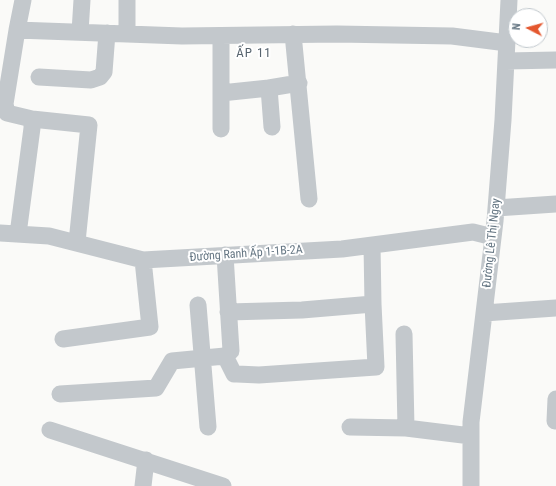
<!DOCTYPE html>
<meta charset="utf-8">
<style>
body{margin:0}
#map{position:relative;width:556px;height:486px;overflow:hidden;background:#fafaf8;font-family:"Roboto Condensed",sans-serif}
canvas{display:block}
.north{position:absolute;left:508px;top:8px;width:40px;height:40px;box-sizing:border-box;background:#fff;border:1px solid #c1c8cd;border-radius:50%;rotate:276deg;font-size:11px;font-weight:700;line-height:16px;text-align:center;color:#657683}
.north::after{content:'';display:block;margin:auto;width:14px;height:18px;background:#e4572e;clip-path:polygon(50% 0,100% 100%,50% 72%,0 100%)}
</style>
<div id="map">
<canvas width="556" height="486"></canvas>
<div class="north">N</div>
</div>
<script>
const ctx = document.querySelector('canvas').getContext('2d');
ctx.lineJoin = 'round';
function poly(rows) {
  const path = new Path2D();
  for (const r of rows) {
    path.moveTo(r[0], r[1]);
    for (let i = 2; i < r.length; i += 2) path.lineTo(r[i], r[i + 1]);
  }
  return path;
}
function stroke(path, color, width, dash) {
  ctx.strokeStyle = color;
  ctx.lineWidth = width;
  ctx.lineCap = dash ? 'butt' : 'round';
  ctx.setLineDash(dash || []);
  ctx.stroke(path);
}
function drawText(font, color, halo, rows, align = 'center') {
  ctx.font = font + ' "Roboto Condensed",sans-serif';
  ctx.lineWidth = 4;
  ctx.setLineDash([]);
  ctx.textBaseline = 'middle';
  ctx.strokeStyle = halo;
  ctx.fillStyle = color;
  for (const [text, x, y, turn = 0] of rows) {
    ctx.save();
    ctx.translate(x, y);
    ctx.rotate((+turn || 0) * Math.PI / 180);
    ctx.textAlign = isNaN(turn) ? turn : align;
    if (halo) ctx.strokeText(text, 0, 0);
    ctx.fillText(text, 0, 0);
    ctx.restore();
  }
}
const minor = poly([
 [127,0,127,34],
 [17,30,23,0],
 [80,32,82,0],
 [293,34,309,199],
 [221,36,221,129],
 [506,61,556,60],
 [39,77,91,80,100,77,104,72,107,33],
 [269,88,299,83],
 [221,93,269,88,272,127],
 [32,119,89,125,77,242],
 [496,208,556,204],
 [0,233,49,236,143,260,342,249,473,232,493,237],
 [18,234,32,128,32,119,7,113,5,104,17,30,182,36,337,34,452,36,507,43],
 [372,245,373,304],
 [198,305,208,427],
 [484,313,556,308],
 [404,334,406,428],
 [63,339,150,327,143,260],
 [225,356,234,374,237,374,259,375,376,367,373,304,302,310,228,312],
 [60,394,156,388,172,361,225,356,231,351,225,255],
 [555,421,556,399],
 [350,427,406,428,471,436],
 [50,430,223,486],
 [143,486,146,460],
 [471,486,471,422,495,221,503,120,509,0]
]);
const streetNames = [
 ["Đường Lê Thị Ngay",492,243,-84],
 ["Đường Ranh Ấp 1-1B-2A",246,254,-4]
];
const neighbourhoodNames = [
 ["ẤP 11",254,54]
];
stroke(minor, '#c3c8cc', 17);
drawText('12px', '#657683', '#fff', streetNames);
ctx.letterSpacing = '1px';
drawText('13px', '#57646e', '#fff', neighbourhoodNames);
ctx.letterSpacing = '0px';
</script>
